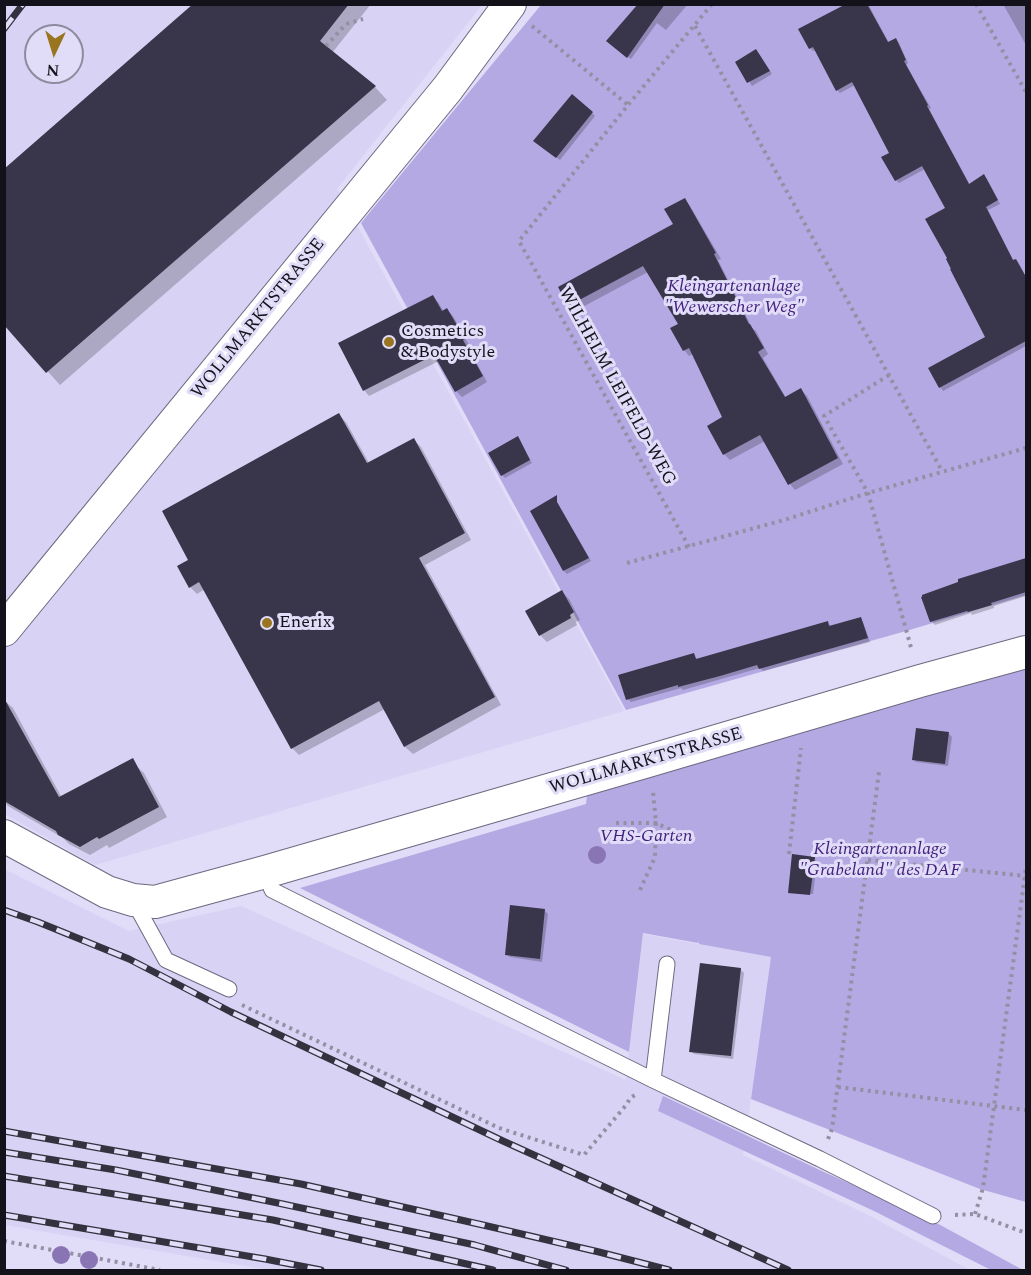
<!DOCTYPE html>
<style>
body{margin:0}
#map{position:relative;width:1031px;height:1275px;overflow:hidden;background:#e1dcf7;font-family:Spectral,serif}
canvas{display:block}
.frame{position:absolute;inset:0;border:6px solid #13121b;pointer-events:none}
.north{position:absolute;left:24px;top:24px;width:60px;height:60px;box-sizing:border-box;background:#e1dcf7;border:2px solid #8f8b9f;border-radius:50%;rotate:184deg;font-size:16px;font-weight:700;line-height:24px;text-align:center;color:#13121b}
.north::after{content:'';display:block;margin:auto;width:21px;height:27px;background:#9a7520;clip-path:polygon(50% 0,100% 100%,50% 72%,0 100%)}
</style>
<div id="map">
<canvas width="1031" height="1275"></canvas>
<div class="frame"></div>
<div class="north">N</div>
</div>
<script>
const ctx = document.querySelector('canvas').getContext('2d');
ctx.lineJoin = 'round';
function fill(path, color) {
  ctx.fillStyle = color;
  ctx.fill(path, 'evenodd');
}
function poly(rows) {
  const path = new Path2D();
  for (const r of rows) {
    path.moveTo(r[0], r[1]);
    for (let i = 2; i < r.length; i += 2) path.lineTo(r[i], r[i + 1]);
  }
  return path;
}
function stroke(path, color, width, dash) {
  ctx.strokeStyle = color;
  ctx.lineWidth = width;
  ctx.lineCap = dash ? 'butt' : 'round';
  ctx.setLineDash(dash || []);
  ctx.stroke(path);
}
function drawText(font, color, halo, rows, align = 'center') {
  ctx.font = font + ' Spectral,serif';
  ctx.lineWidth = 6;
  ctx.setLineDash([]);
  ctx.textBaseline = 'middle';
  ctx.strokeStyle = halo;
  ctx.fillStyle = color;
  for (const [text, x, y, turn = 0] of rows) {
    ctx.save();
    ctx.translate(x, y);
    ctx.rotate((+turn || 0) * Math.PI / 180);
    ctx.textAlign = isNaN(turn) ? turn : align;
    if (halo) ctx.strokeText(text, 0, 0);
    ctx.fillText(text, 0, 0);
    ctx.restore();
  }
}
const built = poly([
 [5,5,482,5,337,189,624,711,95,865,5,814],
 [36,36,72,36,72,72,36,72],
 [4,869,129,931,241,906,626,1080,643,934,771,957,743,1155,870,1216,970,1270,269,1270,5,1225]
]);
const green = poly([
 [541,5,1026,5,1026,595,906,631,626,710,361,223],
 [1026,667,1026,1202,980,1189,751,1099,771,957,699,944,698,941,698,943,643,933,629,1052,300,888,586,804,587,796,649,776,714,758,715,759,715,757],
 [663,1096,824,1172,931,1220,1023,1270,991,1270,874,1211,658,1111]
]);
const shadow = poly([
 [195,4,371,4,332,53,375,87,387,100,60,385,4,323],
 [640,4,688,4,666,30,657,23,631,59,611,44],
 [849,4,868,4,889,43,896,39,899,43,908,63,906,65,931,108,929,109,970,185,984,176,987,179,1000,204,988,210,1014,262,1016,261,1019,264,1026,277,1026,346,943,391,940,387,987,338,947,209,925,169,899,183,896,180,891,153,855,85,840,93,837,90,816,50,813,51,810,48],
 [1003,4,1026,4,1026,45],
 [759,54,772,74,752,86,737,62],
 [592,113,595,116,560,160,538,144],
 [685,200,690,206,721,259,718,260,752,328,756,331,768,354,763,358,786,398,801,390,807,396,843,464,795,490,790,484,765,441,730,460,724,454,724,418,693,354,689,356,684,350,680,325,648,272,575,311,569,305,675,225],
 [433,297,438,302,444,312,447,310,453,316,469,345,467,346,487,382,462,397,456,391,439,361,369,396,364,390],
 [339,415,346,422,369,463,414,440,421,447,471,540,425,565,501,705,413,754,405,747,385,709,299,755,292,748,205,589,197,594,190,587,190,561],
 [517,438,520,441,532,463,505,478,502,475],
 [554,499,557,502,591,561,567,574,564,571,532,511],
 [1026,560,1026,596,994,606,994,608,972,615,971,613,935,625,932,622,923,598,960,583,959,580],
 [562,592,569,599,580,620,576,622,577,625,547,642,540,635],
 [860,618,863,622,870,642,763,671,760,668,683,690,681,688,631,702,628,699,694,655,698,660,828,623,832,627],
 [4,700,13,708,62,798,134,764,144,773,167,817,109,848,107,845,90,855,69,844,63,838,8,806,4,802],
 [949,734,952,737,948,766,916,762,913,759],
 [814,858,817,862,813,894,791,892,791,894,789,892],
 [545,911,548,914,542,962,510,957,506,954],
 [740,969,744,973,733,1059,694,1054,691,1051]
]);
const building = poly([
 [193,4,349,4,320,41,376,86,46,373,4,325,4,169],
 [638,4,665,4,627,58,606,41],
 [846,4,867,4,888,42,896,38,906,60,904,61,928,105,927,106,969,184,984,174,998,200,986,207,1013,260,1016,259,1026,277,1026,341,939,388,928,368,985,337,950,269,951,269,946,259,947,258,925,219,945,208,922,166,895,181,881,157,889,153,852,82,836,91,813,47,809,49,798,29],
 [756,49,770,71,747,83,735,62],
 [572,94,593,112,556,158,533,141],
 [685,198,716,253,714,254,749,324,750,324,764,348,758,352,785,397,801,388,838,458,788,485,760,435,723,455,707,426,722,417,689,348,683,351,670,328,678,324,643,266,568,306,558,287,673,224,664,209],
 [433,295,442,311,447,308,465,339,463,340,483,376,455,392,434,355,363,391,338,343],
 [339,413,367,463,414,438,465,533,419,558,495,697,404,747,379,701,291,749,199,582,189,588,177,566,188,560,162,511],
 [518,436,530,460,501,476,488,453],
 [557,495,557,502,589,558,563,571,530,511],
 [1026,558,1026,592,991,603,992,605,968,612,967,611,930,622,921,597,922,597,922,595,958,582,958,579],
 [562,590,574,612,570,615,571,618,539,636,525,611],
 [861,617,868,638,759,669,757,665,720,676,678,687,678,685,626,700,618,675,694,653,696,659,828,621,829,626],
 [4,698,59,797,133,758,159,807,99,839,97,837,80,847,58,835,56,831,4,801],
 [916,728,949,732,945,764,912,760],
 [792,854,815,857,810,895,788,893],
 [510,905,545,909,540,959,505,955],
 [700,963,741,968,731,1056,689,1052]
]);
const path = poly([
 [976,4,1026,92],
 [532,26,628,105],
 [695,26,942,471],
 [326,46,346,24,363,19],
 [889,375,824,416,868,493,912,651],
 [689,547,519,241,628,105,712,4],
 [627,563,784,520,868,493,1026,448],
 [616,823,656,823,692,840],
 [789,854,801,748],
 [868,860,1026,876],
 [640,890,655,857,656,823,653,792],
 [242,1005,499,1128,584,1155,627,1104,630,1098,635,1095],
 [838,1087,1026,1110],
 [828,1139,832,1129,879,772],
 [975,1214,983,1188,1026,867],
 [955,1215,975,1214,1026,1233],
 [4,1241,160,1270]
]);
const lane = poly([
 [265,872,272,890,653,1080,820,1159,933,1216],
 [133,900,166,960,229,989],
 [653,1080,667,964]
]);
const street = poly([
 [4,630,448,88,510,4],
 [4,836,107,892,133,900,155,902,265,872,645,762,920,681,1026,652]
]);
const rail = poly([
 [4,29,23,4],
 [4,910,38,922,129,959,231,1012,503,1141,788,1270],
 [4,1131,301,1184,483,1225,599,1252,669,1270],
 [4,1152,116,1170,278,1203,475,1245,566,1270],
 [4,1176,273,1220,493,1270],
 [4,1215,265,1259,321,1270]
]);
const trees = [
 [597,855],
 [61,1255],
 [89,1260]
];
const markers = [
 [389,342,6,"#9a7520"],
 [267,623,6,"#9a7520"]
];
const parkNames = [
 ["Kleingartenanlage",734,287],
 ["\"Wewerscher Weg\"",734,308],
 ["VHS-Garten",646,837],
 ["Kleingartenanlage",880,850],
 ["\"Grabeland\" des DAF",880,871]
];
const streetNames = [
 ["WOLLMARKTSTRASSE",259,319,-51],
 ["WILHELM LEIFELD-WEG",616,387,61],
 ["WOLLMARKTSTRASSE",646,762,-16]
];
const poiNames = [
 ["Cosmetics",401,332],
 ["& Bodystyle",401,353],
 ["Enerix",279,623]
];
fill(built, '#d8d2f4');
fill(green, '#b4a9e3');
fill(shadow, '#0003');
fill(building, '#39354a');
stroke(lane, '#6e6981', 17);
stroke(street, '#6e6981', 34);
stroke(path, '#9390a4', 4, [3, 4.5]);
stroke(lane, '#fff', 15);
stroke(street, '#fff', 32);
stroke(rail, '#34323e', 7);
stroke(rail, '#e1dcf7', 4.5, [14]);
ctx.fillStyle = '#8975b4';
for (const [x, y] of trees) {
  ctx.beginPath();
  ctx.arc(x, y, 9, 0, 2 * Math.PI);
  ctx.fill();
}
for (const [x, y, r, color] of markers) {
  const dot = new Path2D();
  dot.arc(x, y, r, 0, 2 * Math.PI);
  ctx.fillStyle = color;
  ctx.fill(dot);
  stroke(dot, '#e1dcf7', 2);
}
drawText('italic 18px', '#41207e', '#e1dcf7', parkNames);
drawText('18px', '#13121b', '#e1dcf7', streetNames);
drawText('18px', '#13121b', '#e1dcf7', poiNames, 'left');
</script>
